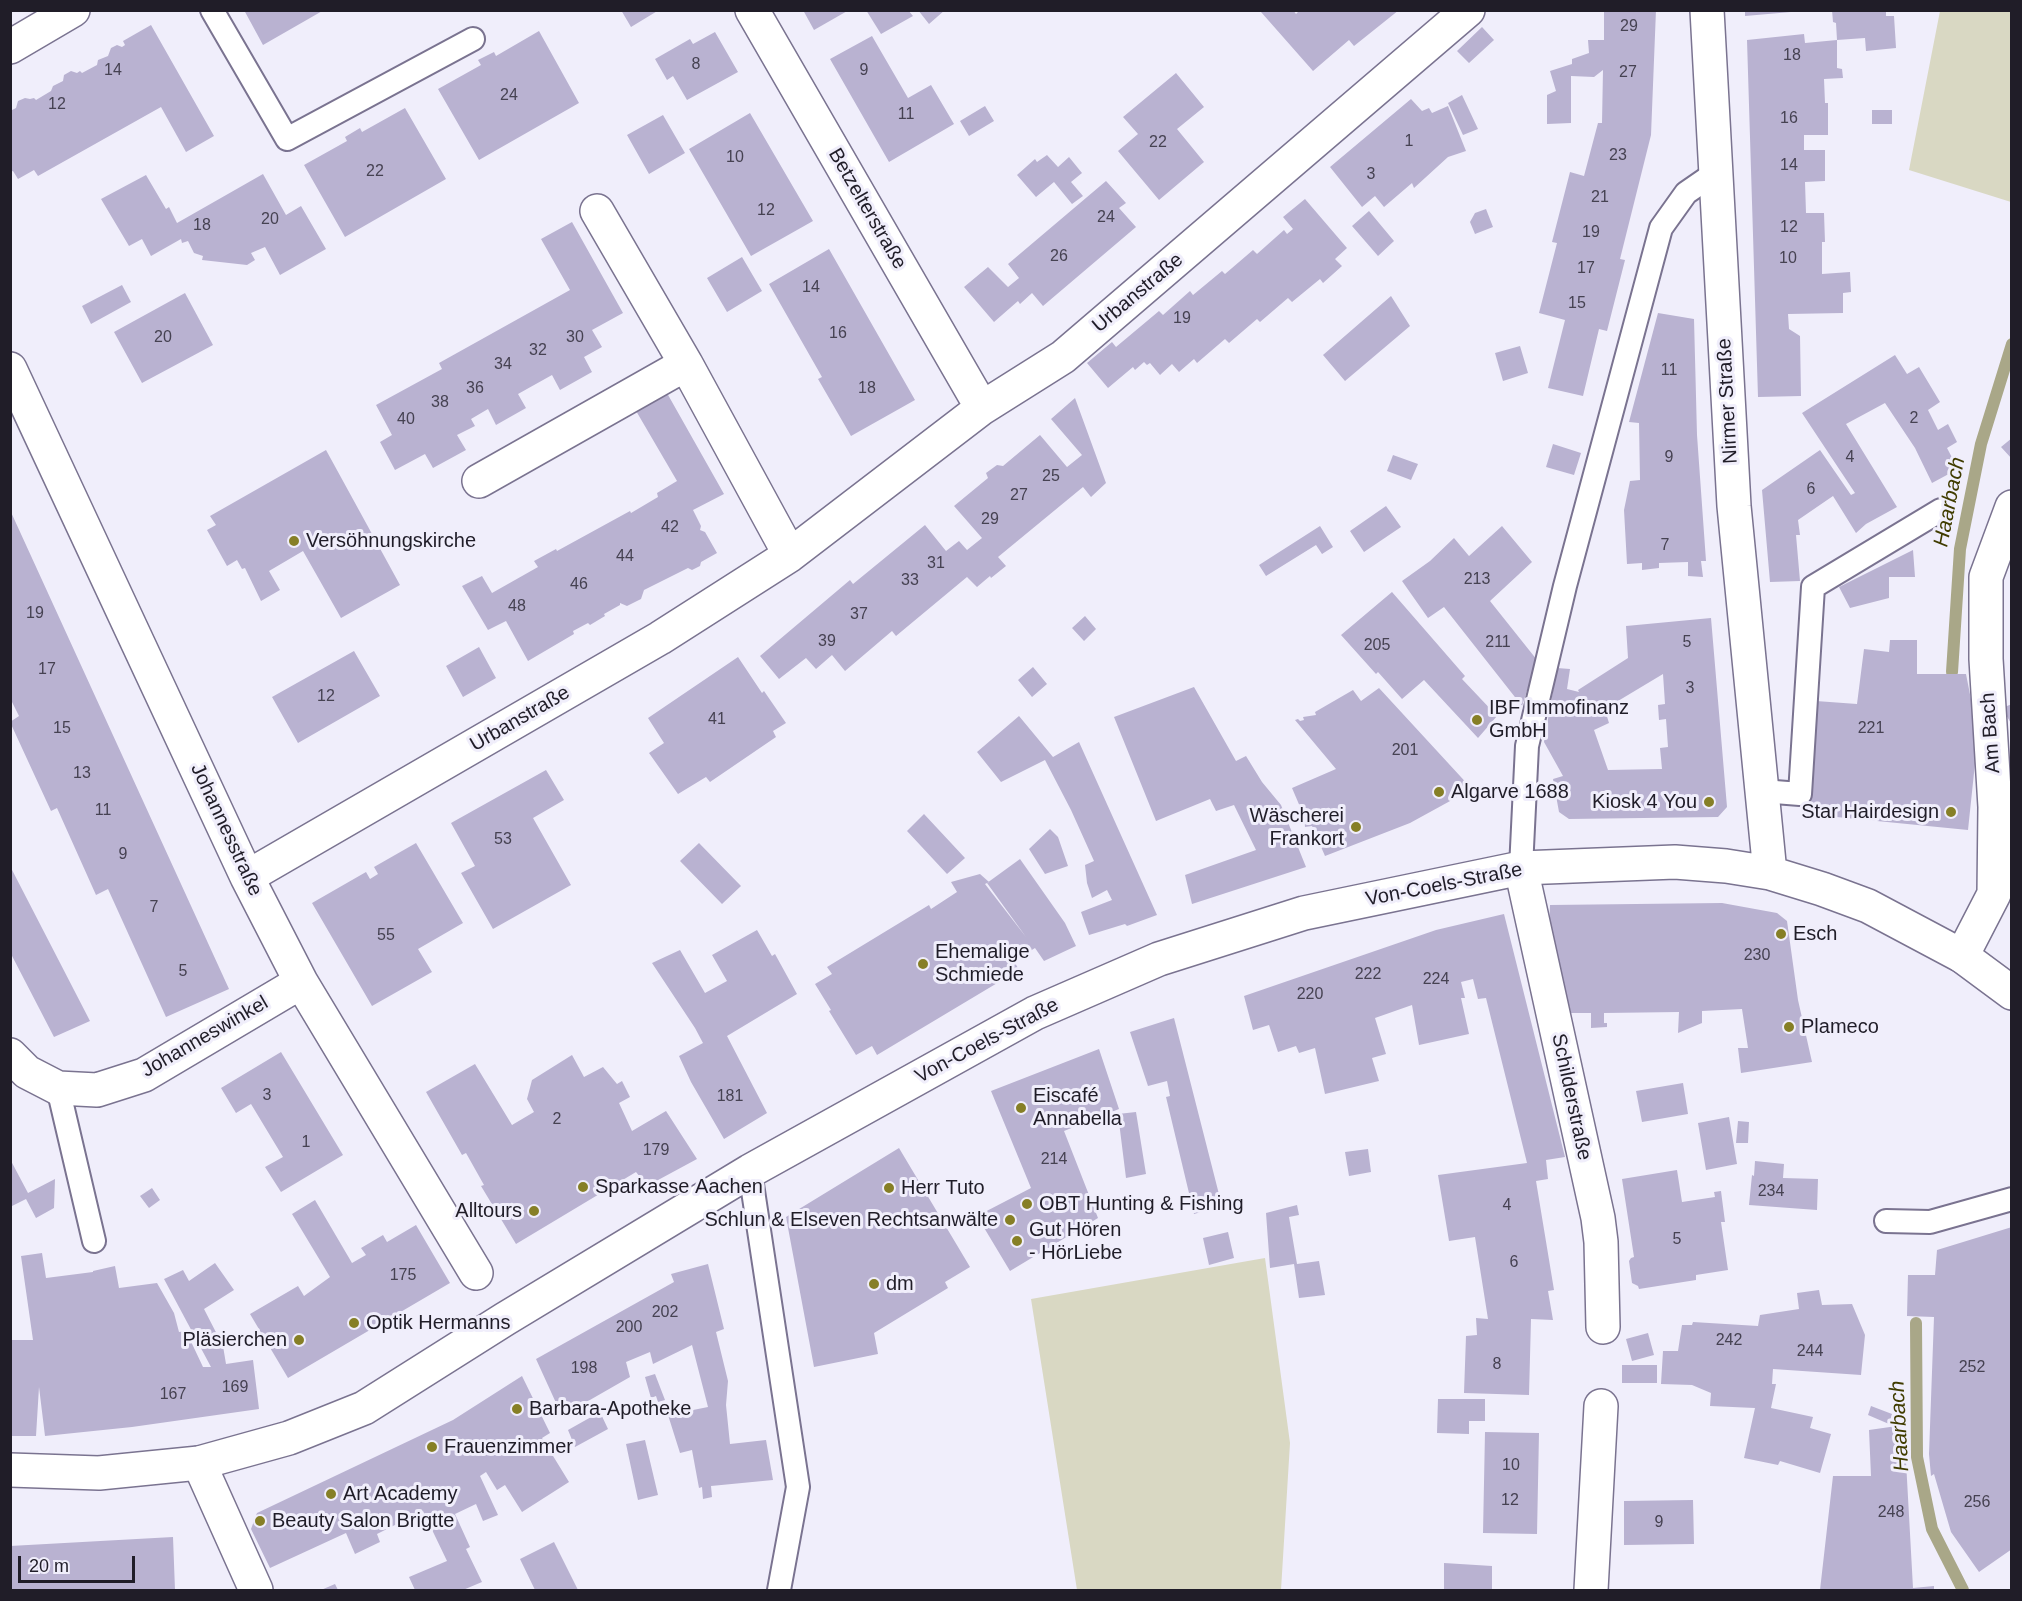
<!DOCTYPE html>
<meta charset="utf-8">
<style>
body{margin:0}
#map{position:relative;width:2022px;height:1601px;overflow:hidden;background:#f0eefb;font-family:Helvetica,sans-serif}
canvas{display:block}
.frame{position:absolute;inset:0;border:12px solid #201d28;pointer-events:none}
.scale{position:absolute;left:18px;top:1556px;width:117px;height:27px;box-sizing:border-box;border:3px solid #201d28;border-top:0;padding-left:8px;font-size:18px;line-height:21px;white-space:nowrap;color:#201d28;-webkit-text-stroke:4px #f0eefb;paint-order:stroke}
</style>
<div id="map">
<canvas width="2022" height="1601"></canvas>
<div class="frame"></div>
<div class="scale">20 m</div>
</div>
<script>
const ctx = document.querySelector('canvas').getContext('2d');
ctx.lineJoin = 'round';
function fill(path, color) {
  ctx.fillStyle = color;
  ctx.fill(path, 'evenodd');
}
function poly(rows) {
  const path = new Path2D();
  for (const r of rows) {
    path.moveTo(r[0], r[1]);
    for (let i = 2; i < r.length; i += 2) path.lineTo(r[i], r[i + 1]);
  }
  return path;
}
function stroke(path, color, width, dash) {
  ctx.strokeStyle = color;
  ctx.lineWidth = width;
  ctx.lineCap = dash ? 'butt' : 'round';
  ctx.setLineDash(dash || []);
  ctx.stroke(path);
}
function drawText(font, color, halo, rows, align = 'center') {
  ctx.font = font + ' Helvetica,sans-serif';
  ctx.lineWidth = 6;
  ctx.setLineDash([]);
  ctx.textBaseline = 'middle';
  ctx.strokeStyle = halo;
  ctx.fillStyle = color;
  for (const [text, x, y, turn = 0] of rows) {
    ctx.save();
    ctx.translate(x, y);
    ctx.rotate((+turn || 0) * Math.PI / 180);
    ctx.textAlign = isNaN(turn) ? turn : align;
    if (halo) ctx.strokeText(text, 0, 0);
    ctx.fillText(text, 0, 0);
    ctx.restore();
  }
}
const green = poly([
 [1940,11,2011,11,2011,202,1909,170],
 [1265,1258,1290,1443,1281,1590,1077,1590,1031,1299]
]);
const stream = poly([
 [1952,672,1960,549,1981,444,2012,344],
 [1916,1323,1917,1457,1932,1529,1963,1590]
]);
const building = poly([
 [244,10,324,10,263,45],
 [621,10,659,10,631,27],
 [803,10,849,10,814,30],
 [866,10,908,10,913,16,881,34],
 [918,10,945,10,929,24],
 [1263,10,1293,10,1296,14,1300,10,1399,10,1354,46,1349,40,1313,71,1261,12],
 [1604,10,1656,10,1651,135,1620,259,1625,260,1607,331,1599,329,1583,396,1548,388,1565,320,1539,313,1557,243,1552,242,1570,172,1584,176,1598,123,1602,123,1603,70,1594,77,1571,76,1571,123,1547,124,1547,95,1556,91,1550,71,1572,64,1572,59,1589,53,1588,40,1604,40],
 [1745,10,1791,10,1791,12,1745,16],
 [1832,10,1886,10,1886,16,1894,16,1896,48,1866,51,1865,38,1837,40,1837,68,1842,69,1843,78,1824,79,1825,103,1828,103,1828,135,1804,135,1804,150,1825,150,1825,181,1805,182,1806,213,1824,213,1825,242,1822,242,1822,274,1850,272,1851,292,1843,293,1843,313,1788,314,1789,329,1800,336,1801,396,1758,397,1747,40,1804,34,1805,43,1837,40,1836,23,1833,22],
 [151,25,214,136,186,152,161,107,38,176,34,170,18,179,13,171,10,172,10,111,16,108,18,101,25,98,30,99,34,98,36,100,51,91,53,86,63,81,64,75,71,71,77,73,80,71,82,73,97,65,98,60,108,56,111,48,117,45,122,47,125,45,123,41],
 [1482,27,1494,40,1469,63,1457,51],
 [539,31,579,103,479,160,438,89,481,65,478,60,494,52,496,56],
 [715,32,738,72,687,100,673,76,667,80,655,59,690,39,693,44],
 [872,36,908,98,931,85,954,124,889,162,830,59],
 [1176,73,1204,107,1177,129,1204,162,1159,200,1118,151,1138,134,1123,117],
 [1462,95,1478,129,1463,135,1448,103],
 [1411,99,1422,111,1429,108,1432,113,1448,106,1466,151,1448,157,1414,188,1412,183,1384,207,1375,196,1362,207,1330,167],
 [985,106,994,121,969,136,960,121],
 [405,108,446,179,345,237,304,165,347,141,345,137,360,128,362,132],
 [1872,110,1892,110,1892,124,1872,124],
 [750,113,813,221,751,256,689,149],
 [663,115,685,153,649,174,627,135],
 [1047,155,1058,167,1069,157,1082,173,1071,182,1083,196,1072,204,1054,182,1036,197,1017,175,1035,159,1037,162],
 [263,174,286,215,301,206,326,249,280,275,265,247,251,253,255,260,247,265,202,260,203,256,194,253,188,241,182,243,181,239,151,256,142,239,129,246,101,199,146,175,166,209,169,207,177,223],
 [1106,181,1126,203,1119,208,1136,227,1043,306,1032,293,1020,304,1018,301,994,322,964,287,988,267,1008,287,1019,278,1008,264],
 [1305,199,1347,248,1335,259,1342,266,1323,283,1320,279,1292,302,1288,298,1260,322,1257,319,1229,343,1225,339,1197,363,1194,359,1179,372,1172,364,1160,375,1150,363,1147,365,1144,362,1135,370,1133,367,1108,388,1087,363,1112,342,1116,347,1159,311,1163,315,1190,291,1193,295,1222,271,1225,274,1253,250,1257,254,1284,230,1287,234,1293,229,1283,217],
 [1486,209,1493,227,1475,234,1470,222,1475,213],
 [1369,211,1394,241,1378,256,1352,226],
 [572,222,623,313,592,330,602,347,584,357,592,372,560,390,552,375,518,394,526,408,496,425,488,409,471,419,475,426,457,435,466,450,433,468,425,454,395,470,380,442,392,435,376,405,442,369,439,363,570,290,541,239],
 [829,249,915,400,851,436,818,379,822,377,769,284],
 [742,257,762,291,727,312,707,278],
 [122,285,131,302,91,324,82,306],
 [185,293,213,345,142,383,114,332],
 [1391,296,1410,326,1345,381,1323,355],
 [1658,313,1694,319,1697,435,1706,561,1701,561,1703,577,1688,576,1688,562,1659,563,1659,568,1642,570,1642,563,1627,564,1624,510,1630,481,1640,480,1639,423,1629,422],
 [1520,346,1528,373,1503,381,1495,353],
 [1895,355,1907,374,1919,367,1940,402,1928,410,1938,430,1948,424,1957,442,1947,448,1958,469,1932,483,1915,448,1885,403,1846,424,1897,507,1866,524,1856,533,1833,496,1798,520,1800,535,1796,535,1800,581,1770,582,1762,490,1820,450,1851,495,1855,493,1802,413],
 [663,386,724,494,693,510,701,526,700,530,705,532,717,553,701,562,700,566,692,570,688,568,644,590,641,599,627,606,620,603,620,605,604,614,605,616,590,625,588,623,573,631,574,634,528,661,506,621,488,630,462,586,482,576,492,593,538,567,534,561,556,549,557,551,630,511,631,513,658,497,657,493,677,481,632,404],
 [1075,398,1106,483,1091,497,1083,487,998,557,1006,566,991,578,990,576,977,587,967,577,896,636,892,631,845,671,832,655,816,669,806,658,779,679,760,656,850,580,853,584,925,525,946,551,959,541,967,550,982,538,954,506,988,478,986,473,997,465,1003,466,1040,435,1067,467,1082,455,1051,419],
 [2012,438,2012,459,2001,447],
 [1553,444,1581,453,1574,475,1546,467],
 [326,450,400,585,341,618,303,551,269,571,280,590,261,601,245,568,242,569,237,560,227,566,207,530,216,525,210,516],
 [1393,455,1418,464,1411,480,1387,471],
 [1386,506,1401,527,1364,552,1350,531],
 [10,510,229,989,166,1017,108,889,96,895,57,808,51,811,10,722,19,716,10,698],
 [1320,526,1333,547,1322,554,1316,545,1266,576,1259,565],
 [1502,526,1532,562,1490,601,1537,660,1522,706,1444,607,1428,618,1402,581,1430,561,1454,538,1469,556],
 [1913,550,1915,577,1889,577,1889,598,1850,608,1839,587],
 [1392,592,1465,676,1462,679,1497,716,1478,738,1424,680,1402,699,1378,672,1376,674,1341,635],
 [1085,616,1096,629,1084,641,1072,628],
 [1711,618,1727,807,1718,817,1569,819,1559,812,1553,779,1563,776,1544,742,1557,668,1570,669,1567,689,1579,692,1578,690,1628,658,1626,626],
 [1663,674,1665,704,1658,705,1659,720,1666,719,1668,747,1660,748,1662,769,1608,770,1594,730,1609,723,1604,707,1613,704],
 [1890,640,1917,640,1917,674,1966,674,1978,735,1968,830,1806,814,1816,701,1857,704,1864,649,1889,652],
 [479,647,496,678,463,697,446,666],
 [354,651,380,696,298,743,272,697],
 [738,657,762,693,764,691,786,723,773,731,776,737,710,782,706,777,678,794,649,753,664,743,648,718],
 [1033,667,1047,684,1032,697,1018,680],
 [1194,687,1236,761,1246,756,1262,782,1281,805,1306,867,1192,904,1185,875,1256,850,1234,805,1216,811,1210,799,1156,821,1114,717],
 [1379,688,1472,789,1410,823,1325,856,1312,826,1305,827,1304,816,1292,788,1336,769,1295,720,1298,719,1300,721,1304,720,1303,717,1316,715,1315,712,1353,690,1361,701],
 [2012,704,2012,725,2002,708],
 [1019,716,1053,757,1079,742,1157,915,1127,926,1125,924,1089,935,1081,912,1112,900,1107,890,1092,898,1087,883,1085,865,1094,861,1071,810,1045,760,1001,782,977,752],
 [546,770,564,800,533,818,571,885,493,929,461,873,475,866,451,823],
 [924,814,965,858,947,874,907,831],
 [1050,829,1058,837,1068,866,1045,874,1029,849],
 [416,843,463,923,418,949,432,972,372,1006,312,903,366,872,370,879,378,874,374,867],
 [699,843,741,886,722,904,680,861],
 [1020,859,1065,923,1076,946,1044,961,1035,948,1014,961,1019,970,877,1055,872,1046,856,1055,829,1011,831,1010,815,984,832,974,827,967,929,905,931,909,957,892,951,882,980,874,989,882,985,884,1026,937,987,883],
 [10,866,90,1021,54,1037,10,952],
 [1722,903,1777,913,1787,921,1798,1000,1812,1062,1741,1073,1738,1048,1748,1048,1742,1009,1702,1011,1702,1023,1678,1033,1679,1012,1604,1013,1604,1023,1607,1023,1607,1027,1591,1028,1591,1013,1571,1013,1549,931,1550,905],
 [1504,914,1565,1157,1546,1160,1548,1179,1536,1181,1554,1290,1548,1291,1553,1320,1531,1319,1529,1395,1464,1393,1466,1336,1477,1335,1476,1318,1488,1319,1475,1237,1449,1241,1438,1175,1527,1163,1486,998,1478,999,1473,979,1461,982,1465,998,1461,998,1469,1034,1419,1045,1412,1005,1375,1018,1386,1054,1372,1058,1379,1081,1325,1094,1315,1048,1299,1053,1296,1046,1278,1052,1269,1025,1253,1030,1244,996,1436,930],
 [757,930,772,956,775,954,797,994,727,1036,767,1113,724,1139,691,1082,679,1056,703,1043,695,1028,652,963,680,950,705,993,727,981,712,955],
 [1174,1018,1222,1206,1194,1214,1166,1097,1170,1096,1167,1081,1148,1086,1130,1032],
 [1099,1049,1119,1109,1064,1131,1098,1218,1010,1271,977,1216,1031,1188,991,1091],
 [281,1052,343,1155,281,1192,265,1167,283,1157,251,1104,236,1113,221,1088],
 [572,1055,584,1077,603,1067,617,1084,622,1081,630,1097,619,1103,632,1131,666,1111,697,1159,647,1186,636,1172,516,1244,481,1186,484,1185,466,1153,462,1155,426,1092,475,1064,512,1125,534,1112,527,1099,532,1080],
 [1683,1083,1688,1114,1642,1122,1636,1091],
 [1136,1112,1146,1174,1126,1178,1118,1114],
 [1729,1117,1737,1164,1706,1170,1698,1123],
 [1738,1121,1749,1122,1748,1143,1736,1143],
 [899,1148,970,1267,945,1282,948,1288,874,1333,878,1354,814,1367,786,1217],
 [1368,1149,1371,1172,1349,1176,1345,1152],
 [10,1159,28,1193,55,1179,54,1208,36,1218,26,1199,10,1207],
 [1755,1161,1784,1164,1783,1178,1818,1179,1817,1210,1749,1205,1752,1175,1754,1176],
 [1677,1170,1682,1202,1715,1197,1714,1192,1721,1191,1725,1222,1721,1222,1728,1270,1696,1275,1696,1280,1639,1289,1638,1286,1632,1283,1629,1261,1631,1258,1634,1257,1622,1179],
 [152,1188,160,1200,149,1208,140,1196],
 [315,1200,352,1263,366,1255,361,1248,383,1235,387,1242,416,1225,450,1283,288,1378,250,1314,298,1286,304,1296,330,1277,292,1214],
 [1297,1205,1299,1215,1289,1217,1297,1264,1319,1261,1325,1295,1299,1298,1294,1264,1270,1268,1266,1213],
 [2012,1227,2012,1549,1979,1572,1951,1532,1934,1474,1931,1476,1929,1454,1934,1317,1907,1316,1908,1275,1935,1275,1937,1250],
 [1228,1232,1234,1258,1209,1265,1203,1238],
 [42,1253,46,1278,93,1272,93,1271,115,1266,119,1288,157,1283,174,1313,179,1332,186,1331,203,1367,211,1367,164,1279,183,1270,189,1281,215,1263,234,1290,204,1309,223,1346,226,1364,253,1360,259,1409,132,1427,45,1436,39,1387,36,1436,10,1436,10,1340,33,1340,21,1256],
 [708,1264,724,1329,716,1332,728,1381,726,1405,730,1444,766,1440,773,1480,711,1486,712,1497,703,1499,702,1487,699,1488,692,1450,680,1453,668,1415,708,1407,692,1345,653,1364,650,1352,626,1362,630,1377,562,1416,536,1359,674,1282,671,1274],
 [1819,1290,1822,1305,1852,1304,1865,1335,1861,1375,1773,1369,1772,1384,1776,1384,1771,1408,1813,1417,1810,1428,1831,1434,1820,1473,1780,1461,1778,1465,1744,1458,1755,1408,1710,1406,1711,1393,1692,1385,1661,1384,1663,1351,1678,1351,1682,1325,1692,1325,1693,1322,1758,1326,1760,1315,1799,1309,1797,1293],
 [1648,1333,1654,1355,1632,1361,1626,1339],
 [1622,1365,1657,1365,1657,1383,1622,1383],
 [655,1374,665,1400,658,1402,656,1396,651,1398,645,1377],
 [522,1376,550,1433,542,1438,569,1482,522,1512,505,1485,497,1490,486,1472,480,1476,498,1515,483,1521,476,1504,455,1514,470,1547,466,1549,482,1582,463,1590,415,1590,409,1577,447,1561,423,1511,377,1534,380,1542,355,1554,346,1533,270,1568,251,1529,257,1513,453,1420],
 [1438,1399,1485,1399,1485,1421,1469,1421,1469,1434,1437,1433],
 [1871,1406,1892,1414,1889,1424,1868,1415],
 [600,1412,608,1429,575,1447,568,1430],
 [1904,1425,1913,1588,1934,1586,1934,1590,1820,1590,1833,1476,1871,1476,1869,1430],
 [1485,1432,1539,1433,1537,1534,1483,1533],
 [645,1440,658,1495,638,1500,626,1444],
 [1693,1500,1694,1544,1624,1545,1624,1501],
 [173,1537,175,1590,10,1590,10,1546],
 [554,1542,578,1590,535,1590,520,1559],
 [1444,1563,1492,1566,1492,1590,1444,1590],
 [335,1584,338,1590,321,1590]
]);
const lane = poly([
 [212,10,287,139,473,39],
 [1762,791,1800,794,1813,587,1941,510],
 [1521,868,1527,746,1565,586,1661,228,1686,193,1715,173],
 [58,1088,94,1241],
 [750,1171,798,1487,779,1590],
 [1886,1221,1930,1222,2012,1199]
]);
const street = poly([
 [752,10,982,408],
 [10,47,73,10],
 [597,211,686,364,790,555],
 [10,369,247,877,301,982,476,1273],
 [479,481,686,364],
 [1521,868,1598,1218,1601,1242,1603,1327],
 [247,877,660,638,790,555,982,408,1063,357,1468,10],
 [1962,956,1994,894,1995,807,1986,659,1986,577,2012,507],
 [10,1055,27,1072,58,1088,97,1090,144,1075,301,982],
 [199,1463,256,1590],
 [1591,1590,1601,1406]
]);
const secondary = poly([
 [1707,10,1734,506,1770,873],
 [10,1470,99,1473,199,1463,289,1438,364,1408,505,1319,750,1171,1035,1013,1159,959,1304,913,1521,868,1675,862,1726,866,1770,873,1822,889,1868,906,1962,956,2012,993]
]);
const markers = [
 [294,541,6,"#867f26"],
 [1477,720,6,"#867f26"],
 [1439,792,6,"#867f26"],
 [1709,802,6,"#867f26"],
 [1951,812,6,"#867f26"],
 [1356,827,6,"#867f26"],
 [1781,934,6,"#867f26"],
 [923,964,6,"#867f26"],
 [1789,1027,6,"#867f26"],
 [1021,1108,6,"#867f26"],
 [583,1187,6,"#867f26"],
 [889,1188,6,"#867f26"],
 [1027,1204,6,"#867f26"],
 [534,1211,6,"#867f26"],
 [1010,1220,6,"#867f26"],
 [1017,1241,6,"#867f26"],
 [874,1284,6,"#867f26"],
 [354,1323,6,"#867f26"],
 [299,1340,6,"#867f26"],
 [517,1409,6,"#867f26"],
 [432,1447,6,"#867f26"],
 [331,1494,6,"#867f26"],
 [260,1521,6,"#867f26"]
];
const numberNames = [
 ["29",1629,27],
 ["18",1792,56],
 ["8",696,65],
 ["14",113,71],
 ["9",864,71],
 ["27",1628,73],
 ["24",509,96],
 ["12",57,105],
 ["11",906,115],
 ["16",1789,119],
 ["1",1409,142],
 ["22",1158,143],
 ["23",1618,156],
 ["10",735,158],
 ["14",1789,166],
 ["22",375,172],
 ["3",1371,175],
 ["21",1600,198],
 ["12",766,211],
 ["24",1106,218],
 ["20",270,220],
 ["18",202,226],
 ["12",1789,228],
 ["19",1591,233],
 ["26",1059,257],
 ["10",1788,259],
 ["17",1586,269],
 ["14",811,288],
 ["15",1577,304],
 ["19",1182,319],
 ["16",838,334],
 ["20",163,338],
 ["30",575,338],
 ["32",538,351],
 ["34",503,365],
 ["11",1669,371],
 ["36",475,389],
 ["18",867,389],
 ["38",440,403],
 ["2",1914,419],
 ["40",406,420],
 ["9",1669,458],
 ["4",1850,458],
 ["25",1051,477],
 ["6",1811,490],
 ["27",1019,496],
 ["29",990,520],
 ["42",670,528],
 ["7",1665,546],
 ["44",625,557],
 ["31",936,564],
 ["213",1477,580],
 ["33",910,581],
 ["46",579,585],
 ["48",517,607],
 ["19",35,614],
 ["37",859,615],
 ["39",827,642],
 ["211",1498,643],
 ["5",1687,643],
 ["205",1377,646],
 ["17",47,670],
 ["3",1690,689],
 ["12",326,697],
 ["41",717,720],
 ["15",62,729],
 ["221",1871,729],
 ["201",1405,751],
 ["13",82,774],
 ["11",103,811],
 ["53",503,840],
 ["9",123,855],
 ["7",154,908],
 ["55",386,936],
 ["230",1757,956],
 ["5",183,972],
 ["222",1368,975],
 ["224",1436,980],
 ["220",1310,995],
 ["3",267,1096],
 ["181",730,1097],
 ["2",557,1120],
 ["1",306,1143],
 ["179",656,1151],
 ["214",1054,1160],
 ["234",1771,1192],
 ["4",1507,1206],
 ["5",1677,1240],
 ["6",1514,1263],
 ["175",403,1276],
 ["202",665,1313],
 ["200",629,1328],
 ["242",1729,1341],
 ["244",1810,1352],
 ["8",1497,1365],
 ["252",1972,1368],
 ["198",584,1369],
 ["169",235,1388],
 ["167",173,1395],
 ["10",1511,1466],
 ["12",1510,1501],
 ["256",1977,1503],
 ["248",1891,1513],
 ["9",1659,1523]
];
const streetNames = [
 ["Betzelterstraße",867,209,60],
 ["Urbanstraße",1138,293,-40],
 ["Nirmer Straße",1728,401,-93],
 ["Urbanstraße",520,719,-30],
 ["Am Bach",1991,733,-94],
 ["Johannesstraße",226,830,65],
 ["Von-Coels-Straße",1444,885,-11],
 ["Johanneswinkel",205,1037,-30],
 ["Von-Coels-Straße",987,1041,-28],
 ["Schilderstraße",1571,1097,78]
];
const poiNames = [
 ["Versöhnungskirche",306,541],
 ["IBF Immofinanz",1489,708],
 ["GmbH",1489,731],
 ["Algarve 1688",1451,792],
 ["Kiosk 4 You",1697,802,"right"],
 ["Star Hairdesign",1939,812,"right"],
 ["Wäscherei",1344,816,"right"],
 ["Frankort",1344,839,"right"],
 ["Esch",1793,934],
 ["Ehemalige",935,952],
 ["Schmiede",935,975],
 ["Plameco",1801,1027],
 ["Eiscafé",1033,1096],
 ["Annabella",1033,1119],
 ["Sparkasse Aachen",595,1187],
 ["Herr Tuto",901,1188],
 ["OBT Hunting & Fishing",1039,1204],
 ["Alltours",522,1211,"right"],
 ["Schlun & Elseven Rechtsanwälte",998,1220,"right"],
 ["Gut Hören",1029,1230],
 ["- HörLiebe",1029,1253],
 ["dm",886,1284],
 ["Optik Hermanns",366,1323],
 ["Pläsierchen",287,1340,"right"],
 ["Barbara-Apotheke",529,1409],
 ["Frauenzimmer",444,1447],
 ["Art Academy",343,1494],
 ["Beauty Salon Brigtte",272,1521]
];
const waterNames = [
 ["Haarbach",1950,502,-79],
 ["Haarbach",1900,1426,-93]
];
fill(green, '#d9d8c3');
stroke(stream, '#a9a788', 12);
fill(building, '#b9b2d1');
stroke(lane, '#7a7390', 26);
stroke(street, '#7a7390', 36);
stroke(secondary, '#7a7390', 36);
stroke(lane, '#fff', 22);
stroke(street, '#fff', 33);
stroke(secondary, '#fff', 33);
for (const [x, y, r, color] of markers) {
  const dot = new Path2D();
  dot.arc(x, y, r, 0, 2 * Math.PI);
  ctx.fillStyle = color;
  ctx.fill(dot);
  stroke(dot, '#f0eefb', 2);
}
drawText('16px', '#464252', null, numberNames);
drawText('20px', '#201d28', '#f0eefb', streetNames);
drawText('20px', '#201d28', '#f0eefb', poiNames, 'left');
drawText('italic 21px', '#403c00', '#f0eefb', waterNames);
</script>
